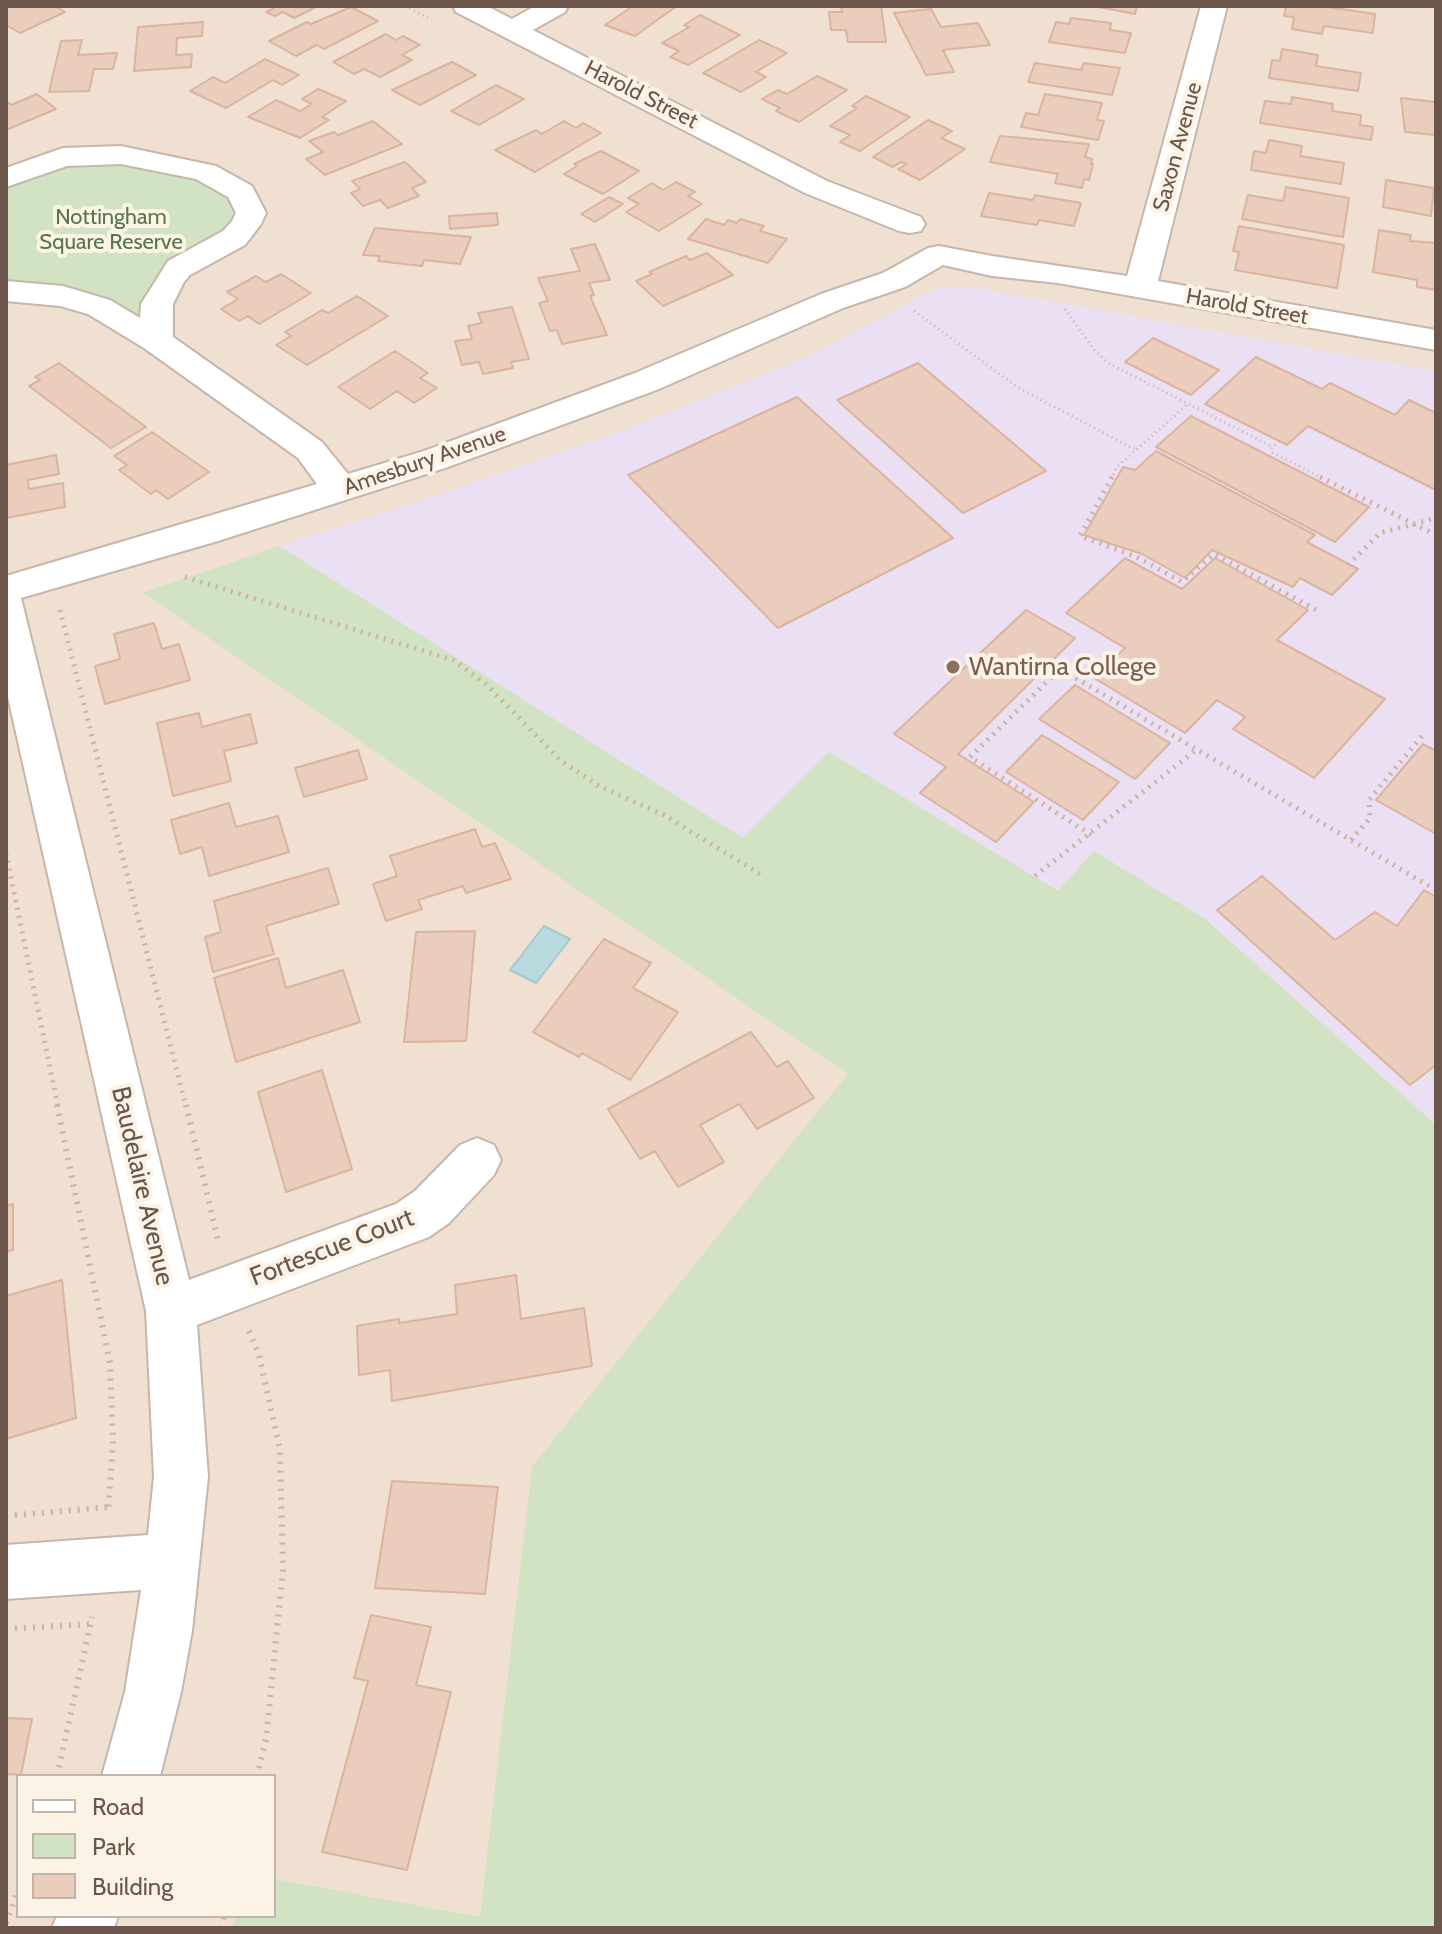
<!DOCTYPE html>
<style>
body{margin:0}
#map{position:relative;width:1442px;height:1934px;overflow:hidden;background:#f8efe2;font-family:Cabin,sans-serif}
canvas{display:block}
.frame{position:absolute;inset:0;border:8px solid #6c564c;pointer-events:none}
.legend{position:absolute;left:16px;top:1774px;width:260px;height:144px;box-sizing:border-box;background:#fcf3e7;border:2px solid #c2b4a9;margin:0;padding:10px 14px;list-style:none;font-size:24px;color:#6c564c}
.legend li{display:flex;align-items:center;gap:16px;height:40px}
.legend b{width:40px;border:2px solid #c2b4a9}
</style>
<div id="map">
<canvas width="1442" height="1934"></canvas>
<div class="frame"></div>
<ul class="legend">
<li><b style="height:10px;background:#fff"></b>Road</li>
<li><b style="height:22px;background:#d1e3c2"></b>Park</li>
<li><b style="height:22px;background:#eacdbd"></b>Building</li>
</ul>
</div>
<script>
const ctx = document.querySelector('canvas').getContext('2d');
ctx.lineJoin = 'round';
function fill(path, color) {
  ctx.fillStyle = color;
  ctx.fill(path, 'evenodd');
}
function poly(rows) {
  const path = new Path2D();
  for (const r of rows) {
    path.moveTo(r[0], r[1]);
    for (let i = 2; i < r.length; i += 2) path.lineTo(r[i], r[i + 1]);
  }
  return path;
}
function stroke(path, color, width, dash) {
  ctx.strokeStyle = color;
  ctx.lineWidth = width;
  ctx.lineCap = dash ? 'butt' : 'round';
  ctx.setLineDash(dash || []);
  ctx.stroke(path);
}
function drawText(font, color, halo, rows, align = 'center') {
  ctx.font = font + ' Cabin,sans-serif';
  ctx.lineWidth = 8;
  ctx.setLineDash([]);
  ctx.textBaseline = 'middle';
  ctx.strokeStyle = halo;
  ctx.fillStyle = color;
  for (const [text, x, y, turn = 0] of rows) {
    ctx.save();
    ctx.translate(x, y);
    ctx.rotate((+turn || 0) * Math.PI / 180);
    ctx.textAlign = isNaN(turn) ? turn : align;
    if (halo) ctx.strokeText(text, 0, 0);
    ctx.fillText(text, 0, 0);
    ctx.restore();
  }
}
const residential = poly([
 [6,6,1436,6,1436,1928,6,1928],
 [18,1776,274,1776,274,1916,18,1916]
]);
const education = poly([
 [939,287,971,287,1436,371,1436,1125,1205,919,1093,851,1058,892,829,752,743,838,279,546,418,502,624,430,808,357]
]);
const green = poly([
 [63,157,187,166,251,213,192,259,156,341,99,307,6,291,6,178],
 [279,546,743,838,829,752,1058,891,1094,851,1205,919,1436,1125,1436,1928,232,1928,235,1916,274,1916,274,1879,480,1917,532,1467,848,1074,143,593]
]);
const water = poly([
 [544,926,570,939,536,983,510,970,544,926]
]);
const building = poly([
 [6,6,55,6,65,12,20,33,6,25,6,6],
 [270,6,318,6,294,18,283,12,275,16,266,12,274,8,270,6],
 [633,6,677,6,635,36,605,25,633,6],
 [841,6,881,6,886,42,848,42,846,30,831,30,829,12,842,12,841,6],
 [1093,6,1137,6,1135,14,1093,6],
 [1286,6,1321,6,1375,14,1373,33,1324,26,1322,34,1292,29,1294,17,1284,16,1286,6],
 [351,7,378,21,324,49,317,45,296,56,269,41,307,22,311,24,351,7],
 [931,9,941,27,978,23,990,45,943,50,954,72,926,75,894,13,931,9],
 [700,15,740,35,688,65,670,57,679,51,662,43,689,27,684,25,700,15],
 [1071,18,1111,23,1110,30,1131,33,1125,53,1049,42,1056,22,1069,24,1071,18],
 [203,22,202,36,177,38,176,55,192,54,191,67,134,71,138,27,203,22],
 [386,34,396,40,403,36,420,45,402,55,412,60,380,77,364,69,354,74,333,62,386,34],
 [82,40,78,55,117,53,113,69,94,69,89,91,49,92,61,41,82,40],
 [759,40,787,53,756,72,766,77,741,92,703,73,759,40],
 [1282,49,1318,55,1316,66,1361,73,1358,91,1269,78,1272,60,1280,61,1282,49],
 [265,59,299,75,282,85,273,80,226,108,190,91,213,77,225,83,265,59],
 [452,62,476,75,420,105,392,90,452,62],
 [1035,63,1081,70,1084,63,1120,68,1112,95,1028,82,1035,63],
 [817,76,847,90,799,122,776,111,780,108,762,99,778,90,787,94,817,76],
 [496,85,524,99,479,125,451,111,496,85],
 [318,89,346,101,322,117,329,120,300,138,248,117,276,100,300,111,312,104,302,99,318,89],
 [37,94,56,109,6,130,6,101,11,105,37,94],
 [1045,94,1102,103,1097,120,1104,121,1098,140,1021,127,1026,113,1038,115,1045,94],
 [866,96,910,117,860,151,840,142,850,135,830,126,857,108,852,106,866,96],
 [1292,97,1333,104,1332,111,1361,115,1360,125,1373,127,1371,140,1260,123,1265,101,1291,104,1292,97],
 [1401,98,1436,102,1436,135,1405,132,1401,98],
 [928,120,952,131,941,138,965,149,920,180,898,169,907,164,901,162,893,167,873,157,928,120],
 [373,121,402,144,325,175,306,159,323,152,309,141,334,132,338,135,373,121],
 [564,121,576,128,583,123,601,133,535,172,495,150,536,130,542,134,564,121],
 [1000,136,1089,144,1085,157,1092,159,1091,164,1093,164,1089,180,1084,179,1082,188,1055,183,1058,174,990,162,1000,136],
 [1269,140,1302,146,1300,156,1344,163,1341,184,1251,170,1254,151,1266,153,1269,140],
 [601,151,639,171,603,194,564,174,577,166,574,164,601,151],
 [405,162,426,182,412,188,419,196,388,208,380,200,363,206,351,193,360,189,352,181,405,162],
 [1386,180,1434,188,1431,216,1383,207,1386,180],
 [676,182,695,192,688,196,702,204,659,231,626,212,639,204,628,198,652,183,663,190,676,182],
 [1286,187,1349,198,1343,237,1242,219,1248,195,1283,201,1286,187],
 [989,193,1033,200,1035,195,1081,203,1074,226,1039,220,1037,225,981,216,989,193],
 [609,197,623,204,595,222,581,214,609,197],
 [497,213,498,225,450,229,449,216,497,213],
 [706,219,724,225,728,220,737,223,740,219,764,226,760,231,787,239,768,263,688,239,706,219],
 [1239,226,1344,245,1337,288,1235,270,1239,252,1233,251,1239,226],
 [375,228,471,237,460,264,424,260,422,266,378,261,380,256,363,255,375,228],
 [1379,230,1411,235,1410,241,1436,243,1436,290,1417,287,1417,280,1373,272,1379,230],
 [595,244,610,280,589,283,594,295,590,296,607,335,562,344,557,330,550,331,539,303,548,301,538,278,580,271,571,249,595,244],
 [707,253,733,275,663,306,636,281,652,274,649,272,686,256,690,260,707,253],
 [281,274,311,293,259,324,248,316,239,321,221,309,238,299,227,292,256,276,266,282,281,274],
 [357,296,388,316,307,365,276,345,291,336,285,332,322,310,328,313,357,296],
 [512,307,529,359,511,362,513,368,483,374,479,362,462,365,455,341,472,339,468,326,482,323,478,313,512,307],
 [1153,338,1219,370,1191,395,1125,362,1153,338],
 [395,351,428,373,420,378,437,388,414,403,397,391,370,409,338,387,395,351],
 [1256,357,1322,389,1330,383,1395,415,1409,400,1436,413,1436,490,1308,426,1287,445,1205,404,1256,357],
 [59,363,146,427,111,448,29,386,40,380,35,377,59,363],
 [918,363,1046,471,963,513,837,400,918,363],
 [797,397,953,538,778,628,628,475,797,397],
 [1191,416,1369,507,1335,542,1156,447,1191,416],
 [152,432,209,472,168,499,156,490,151,494,119,470,127,465,114,456,152,432],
 [1156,451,1315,535,1307,542,1358,569,1332,595,1300,578,1293,587,1212,550,1185,578,1142,554,1084,535,1123,467,1135,470,1156,451],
 [56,455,59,474,28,480,29,489,63,483,65,507,6,518,6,465,56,455],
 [1125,558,1182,589,1215,558,1308,610,1277,640,1385,699,1314,778,1233,729,1245,717,1217,700,1185,733,1094,678,1125,648,1066,613,1125,558],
 [1026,610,1075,638,958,754,1034,802,996,842,920,793,946,767,894,734,1026,610],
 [154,623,162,649,179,644,190,680,105,704,95,666,120,659,114,634,154,623],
 [1075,685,1170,743,1135,779,1039,719,1075,685],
 [199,713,202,727,250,714,257,743,224,751,231,781,173,796,157,723,199,713],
 [1042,735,1119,782,1083,820,1006,772,1042,735],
 [1423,744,1436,751,1436,834,1376,800,1423,744],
 [358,750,367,779,304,797,295,768,358,750],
 [229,803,236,827,278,816,289,852,209,876,202,847,180,854,171,820,229,803],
 [475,829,482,847,495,843,511,879,466,893,463,886,418,900,422,909,386,921,373,884,397,876,390,856,475,829],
 [328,868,339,904,266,926,274,954,213,972,205,937,221,932,214,901,328,868],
 [1262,876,1335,940,1375,912,1397,926,1424,890,1436,897,1436,1065,1410,1085,1217,910,1262,876],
 [475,931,466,1041,404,1042,416,932,475,931],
 [604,939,651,963,633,988,678,1012,630,1080,582,1053,579,1057,533,1032,604,939],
 [278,958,286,988,343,970,360,1022,236,1062,214,978,278,958],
 [751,1032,777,1067,788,1061,814,1098,757,1129,739,1104,700,1125,724,1162,678,1187,655,1151,640,1159,608,1109,751,1032],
 [322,1070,352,1169,286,1192,258,1092,322,1070],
 [13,1204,13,1250,6,1252,6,1206,13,1204],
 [516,1275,521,1319,584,1308,592,1366,392,1401,390,1370,359,1375,357,1326,399,1319,399,1323,457,1314,455,1285,516,1275],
 [62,1280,76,1418,6,1439,6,1296,62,1280],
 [392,1481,498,1487,485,1594,375,1588,392,1481],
 [371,1615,431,1627,416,1685,451,1692,407,1870,322,1852,368,1681,354,1678,371,1615],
 [6,1718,32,1719,21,1775,8,1774,6,1782,6,1718]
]);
const pathFar2 = poly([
 [405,6,432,20],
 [1065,309,1095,351,1108,363,1273,447],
 [914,311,1017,387,1136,450],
 [1279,441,1271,449,1273,453,1324,479],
 [1111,479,1117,467,1189,403]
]);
const pathFar1 = poly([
 [1112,477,1080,536,1137,557,1182,582,1214,554,1318,611],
 [1320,477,1436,535],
 [1348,565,1380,533,1436,518],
 [185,577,453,660,486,684,560,760,599,786,664,815,765,877],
 [60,610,186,1107],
 [1091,835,970,757,1060,669,1436,890],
 [1351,840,1370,818,1369,800,1422,736],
 [6,853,58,1107],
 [1035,876,1195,751]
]);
const path = poly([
 [57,1105,110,1363,113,1443,108,1513],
 [186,1105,219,1244],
 [249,1331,259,1355,280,1450,283,1570,266,1739,257,1776],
 [6,1516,108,1507],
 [6,1629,91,1624],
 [57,1776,92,1617],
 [6,1923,18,1890],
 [221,1928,224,1916]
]);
const minor = poly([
 [453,6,487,6,512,19,535,6,568,6,565,12,533,30,827,181,921,217,925,224,921,231,910,233,899,231,805,193,456,12,453,6],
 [1201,6,1227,6,1158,281,1436,330,1436,350,1058,283,992,276,943,265,905,287,843,308,659,389,448,467,218,541,21,598,189,1280,396,1204,415,1191,460,1145,477,1138,494,1145,501,1160,494,1175,449,1223,429,1237,197,1325,208,1477,192,1631,181,1692,160,1776,102,1776,125,1692,141,1590,6,1599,6,1545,148,1535,154,1477,146,1311,6,688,6,576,317,484,298,458,144,348,88,314,60,306,6,301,6,281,63,286,110,300,140,318,141,304,168,261,223,231,232,221,236,213,228,197,196,179,121,164,67,166,6,187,6,168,63,148,121,146,216,166,252,186,266,213,261,224,245,245,190,275,184,282,173,304,173,337,322,442,348,474,424,451,635,373,821,294,883,273,928,248,939,246,992,256,1127,276,1201,6],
 [57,1916,118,1916,114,1928,52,1928,57,1916]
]);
const markers = [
 [953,667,8,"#8d6e63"]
];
const farStreetnames = [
 ["Harold Street",641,95,27],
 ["Saxon Avenue",1178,147,-75],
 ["Harold Street",1247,307,10],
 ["Amesbury Avenue",425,461,-19]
];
const farParknames = [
 ["Nottingham",111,218],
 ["Square Reserve",111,243]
];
const educationNames = [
 ["Wantirna College",969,667]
];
const streetNames = [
 ["Baudelaire Avenue",142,1186,77],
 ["Fortescue Court",332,1248,-21]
];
fill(residential, '#efe0d1');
fill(education, '#ebdff4');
fill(green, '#d1e3c2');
fill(water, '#b9dbdf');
stroke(water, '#a1cacf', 2);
fill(building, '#eacdbd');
stroke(building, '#dab49f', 2);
stroke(minor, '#c7b6ab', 4);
stroke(pathFar2, '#ceb1a1', 3, [1, 4]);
stroke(pathFar1, '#ceb1a1', 5, [2, 6]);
stroke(path, '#ceb1a1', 6, [2, 7]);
fill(minor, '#fff');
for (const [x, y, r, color] of markers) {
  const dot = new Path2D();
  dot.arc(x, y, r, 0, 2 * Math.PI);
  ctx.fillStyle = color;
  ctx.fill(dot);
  stroke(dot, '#fcf3e7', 3);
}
drawText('22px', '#6c564c', '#fcf3e7', farStreetnames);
drawText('22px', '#577649', '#fcf3e7', farParknames);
drawText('26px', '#785e54', '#fcf3e7', educationNames, 'left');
drawText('26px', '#6c564c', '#fcf3e7', streetNames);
</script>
